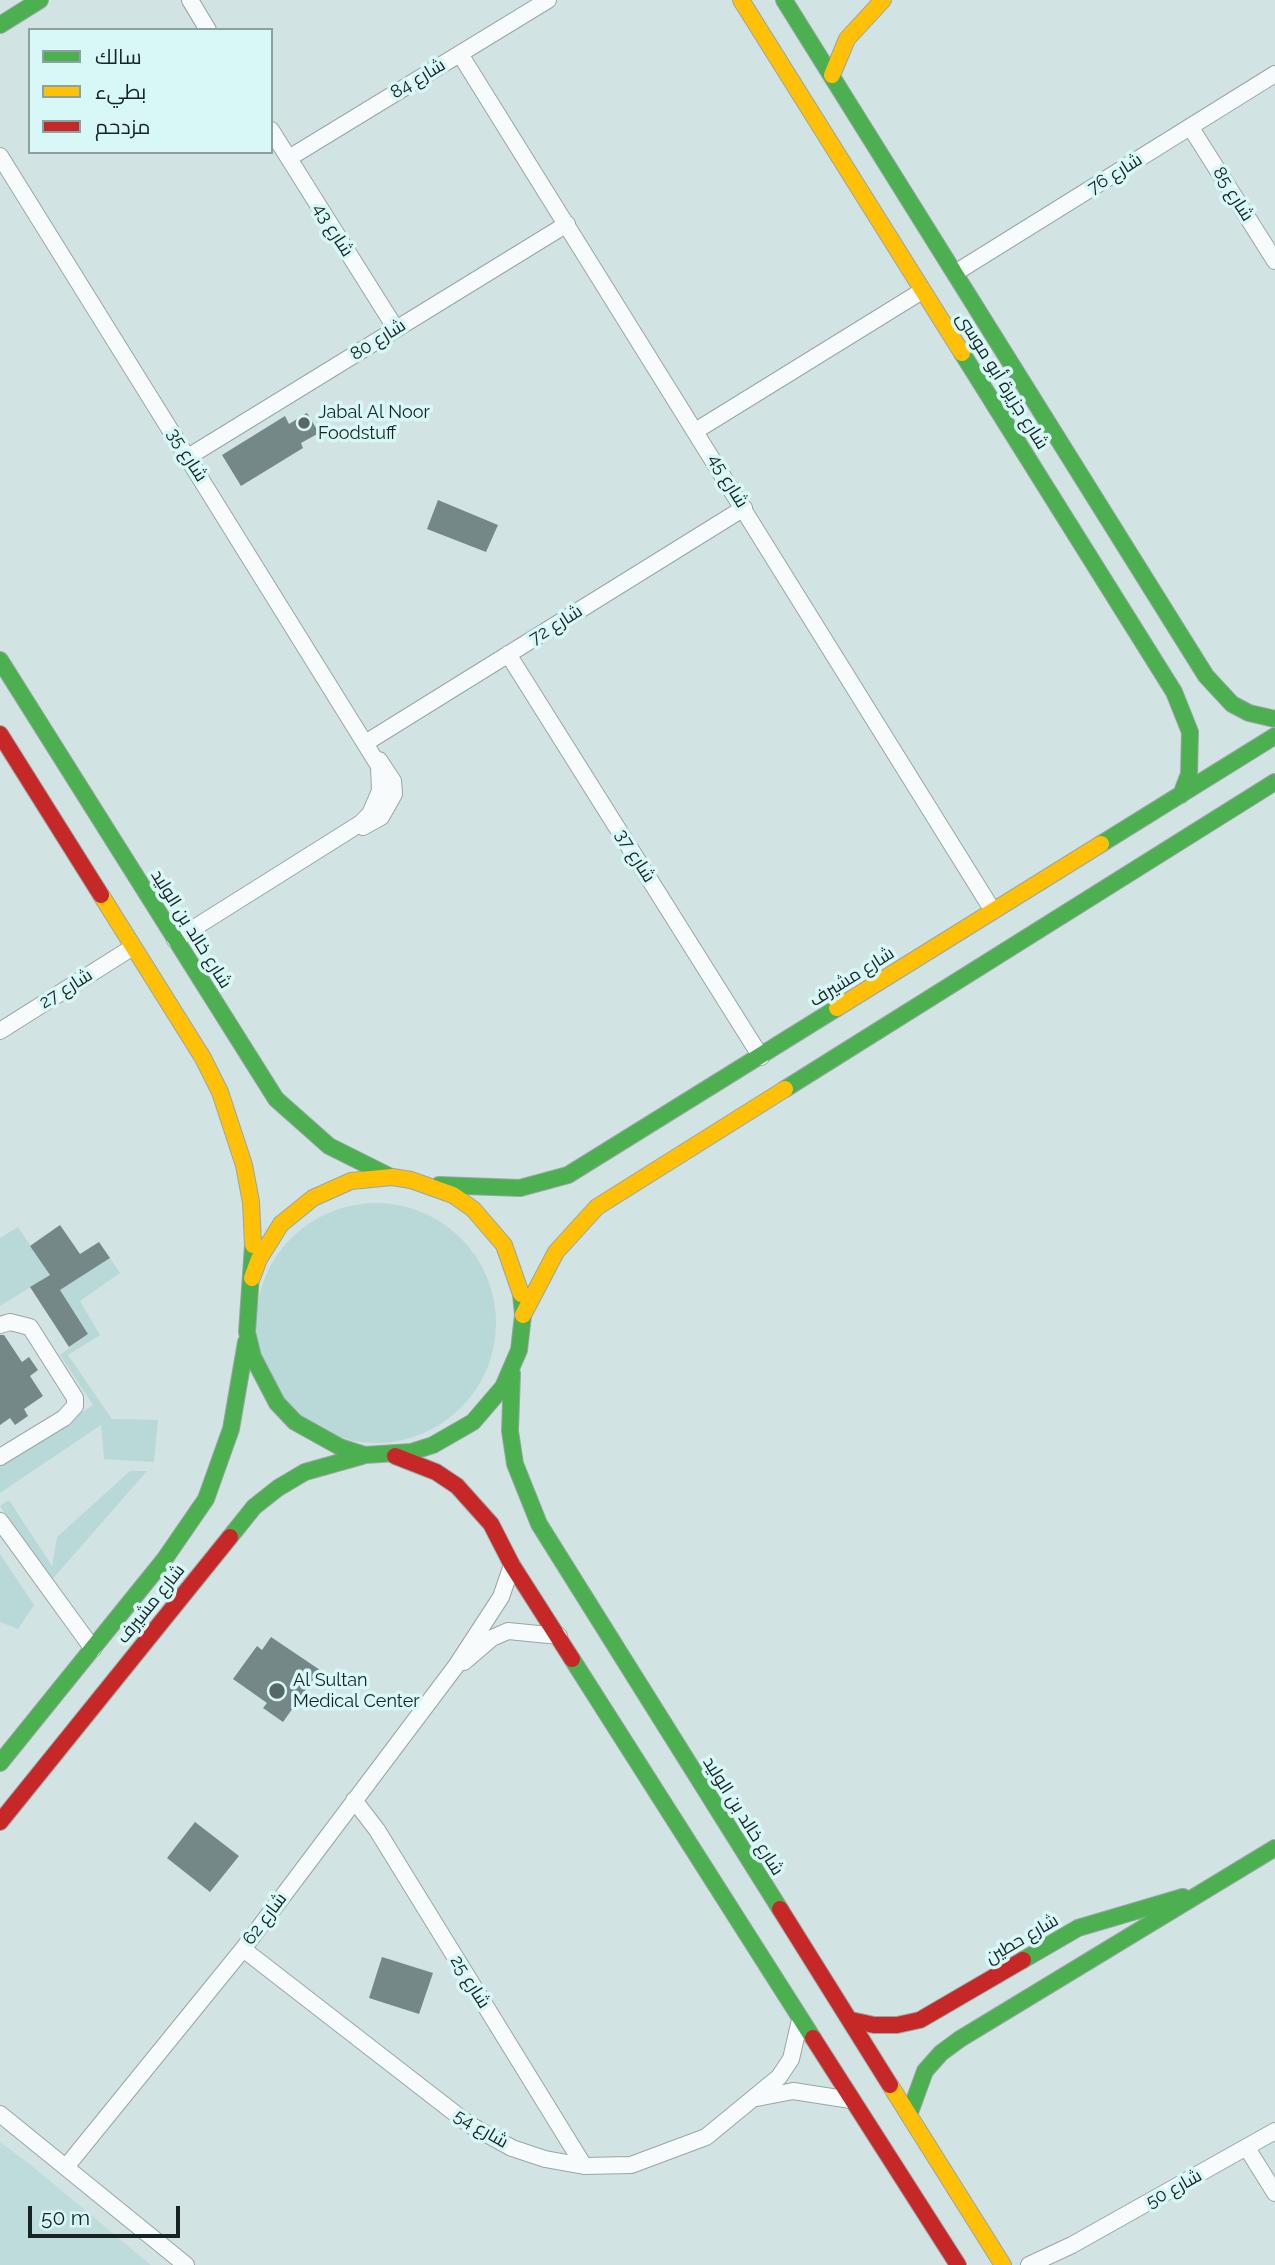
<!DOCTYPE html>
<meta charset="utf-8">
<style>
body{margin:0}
#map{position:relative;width:1275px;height:2265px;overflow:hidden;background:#d2e3e3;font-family:Raleway,Cairo,sans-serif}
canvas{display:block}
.legend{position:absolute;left:28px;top:28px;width:245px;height:126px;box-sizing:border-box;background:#d8f7f7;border:2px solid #8ba2a2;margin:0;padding:9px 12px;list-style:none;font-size:21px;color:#182323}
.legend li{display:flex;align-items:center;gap:14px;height:35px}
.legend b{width:35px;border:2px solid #8ba2a2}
.scale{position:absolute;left:28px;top:2206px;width:152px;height:32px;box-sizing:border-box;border:4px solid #182323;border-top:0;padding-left:9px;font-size:21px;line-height:24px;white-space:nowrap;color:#182323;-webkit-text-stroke:5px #d8f7f7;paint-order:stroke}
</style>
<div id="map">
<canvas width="1275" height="2265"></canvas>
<ul class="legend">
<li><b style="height:9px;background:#4caf50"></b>سالك</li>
<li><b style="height:9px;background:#ffc107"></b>بطيء</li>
<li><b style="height:9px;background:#c62828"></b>مزدحم</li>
</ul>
<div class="scale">50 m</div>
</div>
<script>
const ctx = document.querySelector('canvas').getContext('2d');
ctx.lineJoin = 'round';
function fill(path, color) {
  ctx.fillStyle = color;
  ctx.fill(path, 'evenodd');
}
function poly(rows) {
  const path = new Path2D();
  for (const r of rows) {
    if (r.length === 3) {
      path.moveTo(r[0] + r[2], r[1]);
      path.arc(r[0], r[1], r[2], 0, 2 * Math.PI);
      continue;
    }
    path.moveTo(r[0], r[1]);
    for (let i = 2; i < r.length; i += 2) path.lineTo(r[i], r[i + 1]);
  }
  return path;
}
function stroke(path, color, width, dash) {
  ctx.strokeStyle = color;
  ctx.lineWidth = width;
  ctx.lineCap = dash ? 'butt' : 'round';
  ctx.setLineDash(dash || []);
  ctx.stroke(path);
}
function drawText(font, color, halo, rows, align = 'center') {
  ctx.font = font + ' Raleway,Cairo,sans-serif';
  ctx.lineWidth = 7;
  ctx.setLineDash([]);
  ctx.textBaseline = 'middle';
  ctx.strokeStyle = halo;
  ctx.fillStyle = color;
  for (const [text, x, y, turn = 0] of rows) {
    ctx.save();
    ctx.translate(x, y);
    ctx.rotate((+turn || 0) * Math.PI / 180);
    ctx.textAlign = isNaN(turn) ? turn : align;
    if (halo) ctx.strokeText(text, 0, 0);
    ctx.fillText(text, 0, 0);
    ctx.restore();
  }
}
const built = poly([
 [0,2142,31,2165,151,2265,0,2265]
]);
const green = poly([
 [376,1323,120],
 [18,1227,50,1275,0,1306,0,1238],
 [110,1258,120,1273,80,1301,100,1335,68,1355,112,1419,158,1420,154,1462,104,1459,101,1425,0,1493,0,1464,93,1405,60,1355,88,1334,60,1290],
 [130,1471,147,1471,50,1582,0,1506,9,1500,52,1566,57,1537],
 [0,1554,34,1605,18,1629,0,1622]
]);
const building = poly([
 [307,413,319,433,301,443,303,448,241,486,222,455,285,416,289,424],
 [438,500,498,525,486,552,427,529],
 [60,1225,80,1254,99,1242,110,1258,60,1290,88,1334,69,1347,30,1287,50,1275,30,1246],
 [0,1335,4,1335,22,1362,29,1357,38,1370,30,1376,43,1396,24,1409,28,1416,15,1425,10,1418,0,1425],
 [271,1637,320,1670,283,1722,263,1708,267,1703,233,1679,257,1646,262,1650],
 [195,1822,239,1856,210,1892,167,1858],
 [382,1957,433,1973,419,2014,369,1998]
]);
const street = poly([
 [190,0,208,30],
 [460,54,993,911],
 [1191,128,1275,261],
 [271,130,396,329],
 [0,156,379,766,380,791,370,814,361,823,175,940],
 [289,158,548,0],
 [955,273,1275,74],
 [697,430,922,291],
 [188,457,567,224],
 [508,654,761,1057],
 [367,742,744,508],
 [363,827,381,817,394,794,393,781,379,760],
 [0,1031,133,947],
 [0,1325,10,1322,30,1327,75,1398,75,1406,64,1418,0,1457],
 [0,1521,93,1649],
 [464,1662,492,1638,508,1631,559,1636],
 [354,1800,377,1830,584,2166],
 [243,1949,470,2125,512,2148,545,2159,584,2166,631,2165,706,2137,779,2077,791,2059,800,2020],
 [757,2098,793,2091,851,2100],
 [0,2114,186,2265],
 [1247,2148,1275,2193],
 [66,2167,243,1949,456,1666,501,1597,512,1565],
 [1029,2265,1072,2245,1275,2131]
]);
const fast = poly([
 [784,0,1206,676,1232,704,1249,713,1275,719],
 [0,25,40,0],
 [962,353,1174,692,1190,732,1189,774,1181,795],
 [0,660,276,1099,329,1146,389,1176],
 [1101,844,1275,736],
 [785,1089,1275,782],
 [439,1185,520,1188,568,1175,837,1008],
 [253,1245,247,1332,253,1357,277,1403,295,1422,340,1447,365,1455,411,1452,433,1445,473,1422,503,1387,519,1350,523,1315,521,1294],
 [512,1374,510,1431,515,1464,539,1524,780,1909],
 [230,1537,254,1507,278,1488,305,1472,362,1456],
 [572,1659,813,2038],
 [0,1763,164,1560,206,1499,231,1429,246,1342],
 [1023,1960,1078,1928,1183,1897],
 [909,2115,925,2071,941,2053,960,2039,1275,1848]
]);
const slow = poly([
 [741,0,962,353],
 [832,75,847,39,883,0],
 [101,895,203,1058,220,1092,244,1165,251,1202,253,1245],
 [837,1008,1101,844],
 [252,1278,259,1259,281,1224,313,1198,351,1181,392,1177,411,1180,453,1195,473,1209,504,1245,521,1294],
 [523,1315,556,1252,597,1207,785,1089],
 [890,2085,1003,2265]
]);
const jam = poly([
 [0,734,101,895],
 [395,1456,436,1472,457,1486,491,1524,512,1565,572,1659],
 [0,1822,230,1537],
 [780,1909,890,2085],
 [851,2020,874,2025,897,2025,920,2020,1023,1960],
 [813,2038,958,2265]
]);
const markers = [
 [304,423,7,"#596666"],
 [277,1691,9,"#596666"]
];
const streetNames = [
 ["شارع 84",418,79,-31],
 ["شارع 76",1115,174,-32],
 ["شارع 85",1233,194,58],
 ["شارع 43",333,230,58],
 ["شارع 80",378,340,-32],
 ["شارع جزيرة أبو موسى",1002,381,58],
 ["شارع 35",187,455,58],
 ["شارع 45",728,481,59],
 ["شارع 72",556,625,-32],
 ["شارع 37",635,856,58],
 ["شارع خالد بن الوليد",191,929,58],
 ["شارع مشيرف",852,977,-32],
 ["شارع 27",66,989,-32],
 ["شارع مشيرف",151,1604,-51],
 ["شارع خالد بن الوليد",743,1816,58],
 ["شارع 62",265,1919,-53],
 ["شارع حطين",1022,1939,-30],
 ["شارع 25",470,1982,58],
 ["شارع 54",481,2129,30],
 ["شارع 50",1174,2189,-29]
];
const poiNames = [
 ["Jabal Al Noor",318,413],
 ["Foodstuff",318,434],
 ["Al Sultan",293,1681],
 ["Medical Center",293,1702]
];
fill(built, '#bfdcdc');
fill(green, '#b9d9d8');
fill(building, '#758888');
stroke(street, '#99a5a5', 18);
stroke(fast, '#99a5a5', 18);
stroke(slow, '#99a5a5', 18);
stroke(jam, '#99a5a5', 18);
stroke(street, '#f8fbfb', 16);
stroke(fast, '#4caf50', 16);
stroke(slow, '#ffc107', 16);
stroke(jam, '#c62828', 16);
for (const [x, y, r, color] of markers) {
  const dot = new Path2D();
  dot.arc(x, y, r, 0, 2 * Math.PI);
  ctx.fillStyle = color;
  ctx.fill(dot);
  stroke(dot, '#d8f7f7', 2.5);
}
drawText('18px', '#182323', '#d8f7f7', streetNames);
drawText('18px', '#182323', '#d8f7f7', poiNames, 'left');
</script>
